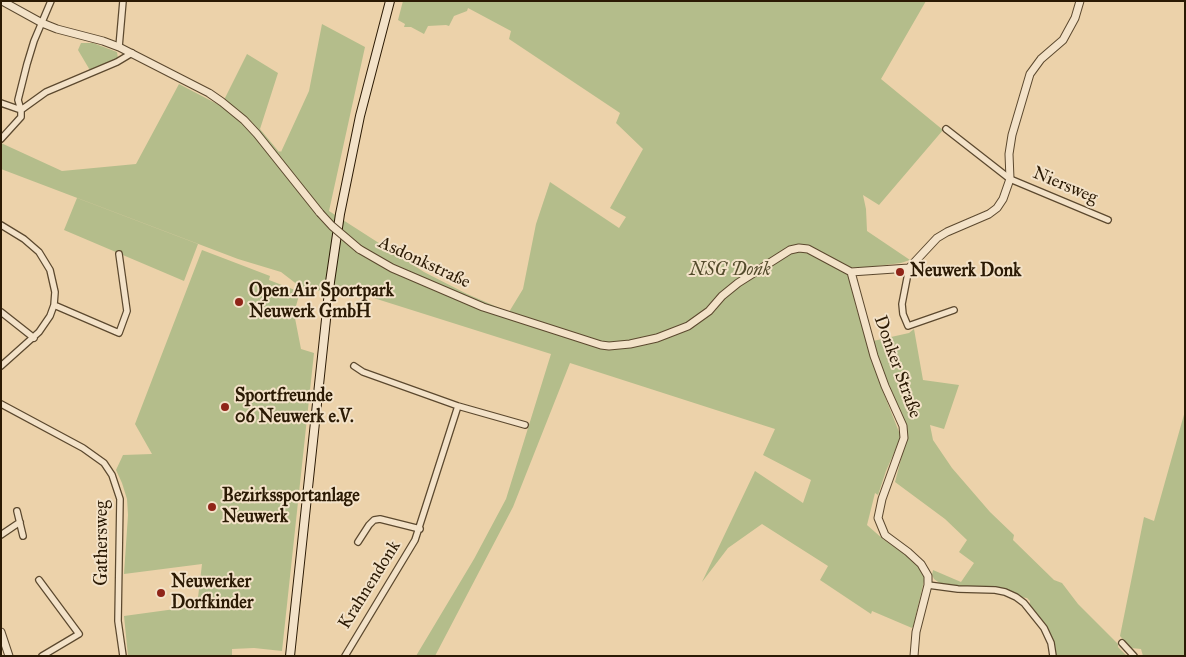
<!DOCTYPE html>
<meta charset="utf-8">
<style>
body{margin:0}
#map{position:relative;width:1186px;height:657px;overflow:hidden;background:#ecd2aa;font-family:"IM FELL Great Primer",serif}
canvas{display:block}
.frame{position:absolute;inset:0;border:2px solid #2b1a04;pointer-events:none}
</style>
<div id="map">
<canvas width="1186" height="657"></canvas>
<div class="frame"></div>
</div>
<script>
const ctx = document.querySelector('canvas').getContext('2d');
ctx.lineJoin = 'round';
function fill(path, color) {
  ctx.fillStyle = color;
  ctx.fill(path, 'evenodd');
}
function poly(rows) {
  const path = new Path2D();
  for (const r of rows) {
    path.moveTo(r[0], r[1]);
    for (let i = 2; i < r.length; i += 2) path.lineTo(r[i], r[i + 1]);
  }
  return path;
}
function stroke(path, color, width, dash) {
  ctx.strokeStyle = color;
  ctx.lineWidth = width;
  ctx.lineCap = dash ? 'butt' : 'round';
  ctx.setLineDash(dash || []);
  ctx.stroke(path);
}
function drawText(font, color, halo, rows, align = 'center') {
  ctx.font = font + ' "IM FELL Great Primer",serif';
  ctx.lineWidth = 4;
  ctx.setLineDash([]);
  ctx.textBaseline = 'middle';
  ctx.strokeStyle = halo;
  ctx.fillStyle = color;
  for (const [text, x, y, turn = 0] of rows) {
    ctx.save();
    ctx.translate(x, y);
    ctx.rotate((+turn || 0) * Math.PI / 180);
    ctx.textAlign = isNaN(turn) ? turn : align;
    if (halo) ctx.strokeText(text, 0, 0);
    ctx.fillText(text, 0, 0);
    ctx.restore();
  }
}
const green = poly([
 [403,1,926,1,881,79,943,130,879,205,863,195,866,209,867,231,910,260,901,263,869,267,847,268,856,307,880,384,901,437,886,471,878,495,875,493,867,525,883,539,917,563,925,577,913,627,912,627,912,628,872,611,871,614,820,580,828,566,762,524,728,548,702,582,755,471,803,503,811,480,763,455,775,429,570,363,513,507,435,656,416,656,474,559,506,499,551,354,342,288,307,292,281,272,238,259,1,169,1,143,62,171,136,164,179,84,221,106,247,54,278,73,260,129,279,152,280,151,281,152,309,91,322,24,365,47,329,211,424,272,467,294,509,312,523,289,536,224,550,182,619,228,626,217,610,208,643,149,616,123,620,113,509,39,511,31,468,8,467,11,454,16,449,26,446,25,428,26,424,34,411,27,404,27,405,24,398,20],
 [81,43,93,43,117,52,118,58,91,72,78,50],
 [77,198,198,244,184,281,64,230],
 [202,250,270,276,269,280,300,292,294,313,301,349,314,353,282,651,254,648,232,649,232,656,128,656,124,616,197,606,202,564,124,574,128,515,127,499,122,483,116,470,123,455,152,454,135,424],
 [914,329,923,380,959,385,944,429,930,425,933,440,952,468,990,512,1014,535,1013,540,1054,580,1062,583,1078,604,1118,644,1118,647,1127,656,1054,656,1053,645,1029,607,1030,601,1027,598,1020,597,1012,593,941,584,934,579,932,575,933,570,961,582,974,563,959,552,967,540,945,519,895,482,907,436,901,413,877,356,873,341,909,333],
 [1185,411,1185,656,1143,656,1141,649,1131,648,1120,636,1144,517,1154,521]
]);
const minor = poly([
 [119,47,123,1],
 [1,103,21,110,46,92,117,62,132,53],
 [946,129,1010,179,1108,220],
 [1,139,21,117,21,110,18,100,27,64,34,41,51,1],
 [1,225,24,239,39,252,50,270,55,292,54,305,50,316,39,332,1,366],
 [909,268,902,304,903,314,908,326,954,310],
 [54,305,119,333,127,311,119,254],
 [1,312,34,338],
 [354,366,363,372,458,406,525,425],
 [1,404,83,448,104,463,112,475,120,499,118,621,123,656],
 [17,511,23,536],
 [1,535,20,522],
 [358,542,369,525,374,520,380,519,420,529],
 [39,580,79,634,42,656],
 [928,585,958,589,995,590,1005,592,1016,597,1024,603,1044,628,1051,643,1053,656],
 [1122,643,1134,656],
 [345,656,415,540,458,406]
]);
const tertiary = poly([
 [2,1,42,23,57,29,103,41,119,47,209,93,222,102,244,120,257,134,320,213],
 [359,249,392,268,483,307,601,345,609,346,630,344,657,338,688,326,709,311,722,296,738,283,790,250,799,248,808,249,851,272,909,268,937,238,947,232,989,214,997,208,1003,199,1010,179,1009,154,1012,135,1030,74,1041,59,1063,40,1075,18,1080,1],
 [851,272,874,356,885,386,903,426,904,438,882,499,878,518,885,535,908,552,921,564,928,576,928,585,916,632,914,656],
 [1,632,9,656]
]);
const secondary = poly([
 [290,656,330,282,340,214,360,116,390,1]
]);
const tertiaryBridge = poly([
 [320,213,332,226,359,249]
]);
const markers = [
 [900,272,5,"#8f2418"],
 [239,302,5,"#8f2418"],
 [225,407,5,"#8f2418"],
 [212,507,5,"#8f2418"],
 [161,593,5,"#8f2418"]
];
const streetNames = [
 ["Niersweg",1065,186,23],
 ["Asdonkstraße",424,263,25],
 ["Donker Straße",897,367,70],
 ["Gathersweg",103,543,-90],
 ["Krahnendonk",370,585,-58]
];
const parkNames = [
 ["NSG Donk",730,271]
];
const poiNames = [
 ["Neuwerk Donk",910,272],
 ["Open Air Sportpark",249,292],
 ["Neuwerk GmbH",249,313],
 ["Sportfreunde",235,397],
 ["06 Neuwerk e.V.",235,418],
 ["Bezirkssportanlage",222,497],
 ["Neuwerk",222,518],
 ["Neuwerker",171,583],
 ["Dorfkinder",171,604]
];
fill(green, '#b4bd8b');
stroke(minor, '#5b482e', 8);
stroke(tertiary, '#5b482e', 9);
stroke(secondary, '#2b1a04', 10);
stroke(minor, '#f3e2c8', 5.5);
stroke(tertiary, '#f3e2c8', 7);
stroke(secondary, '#f3e2c8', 8);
stroke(tertiaryBridge, '#5b482e', 9, []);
stroke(tertiaryBridge, '#f3e2c8', 7);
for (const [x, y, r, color] of markers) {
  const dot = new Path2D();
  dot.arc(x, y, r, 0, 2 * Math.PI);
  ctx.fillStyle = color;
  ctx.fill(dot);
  stroke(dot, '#f3e2c8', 2);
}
drawText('18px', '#2b1a04', '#f3e2c8', streetNames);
drawText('italic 18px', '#544b2c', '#f3e2c8', parkNames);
drawText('bold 18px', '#2b1a04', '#f3e2c8', poiNames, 'left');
</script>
